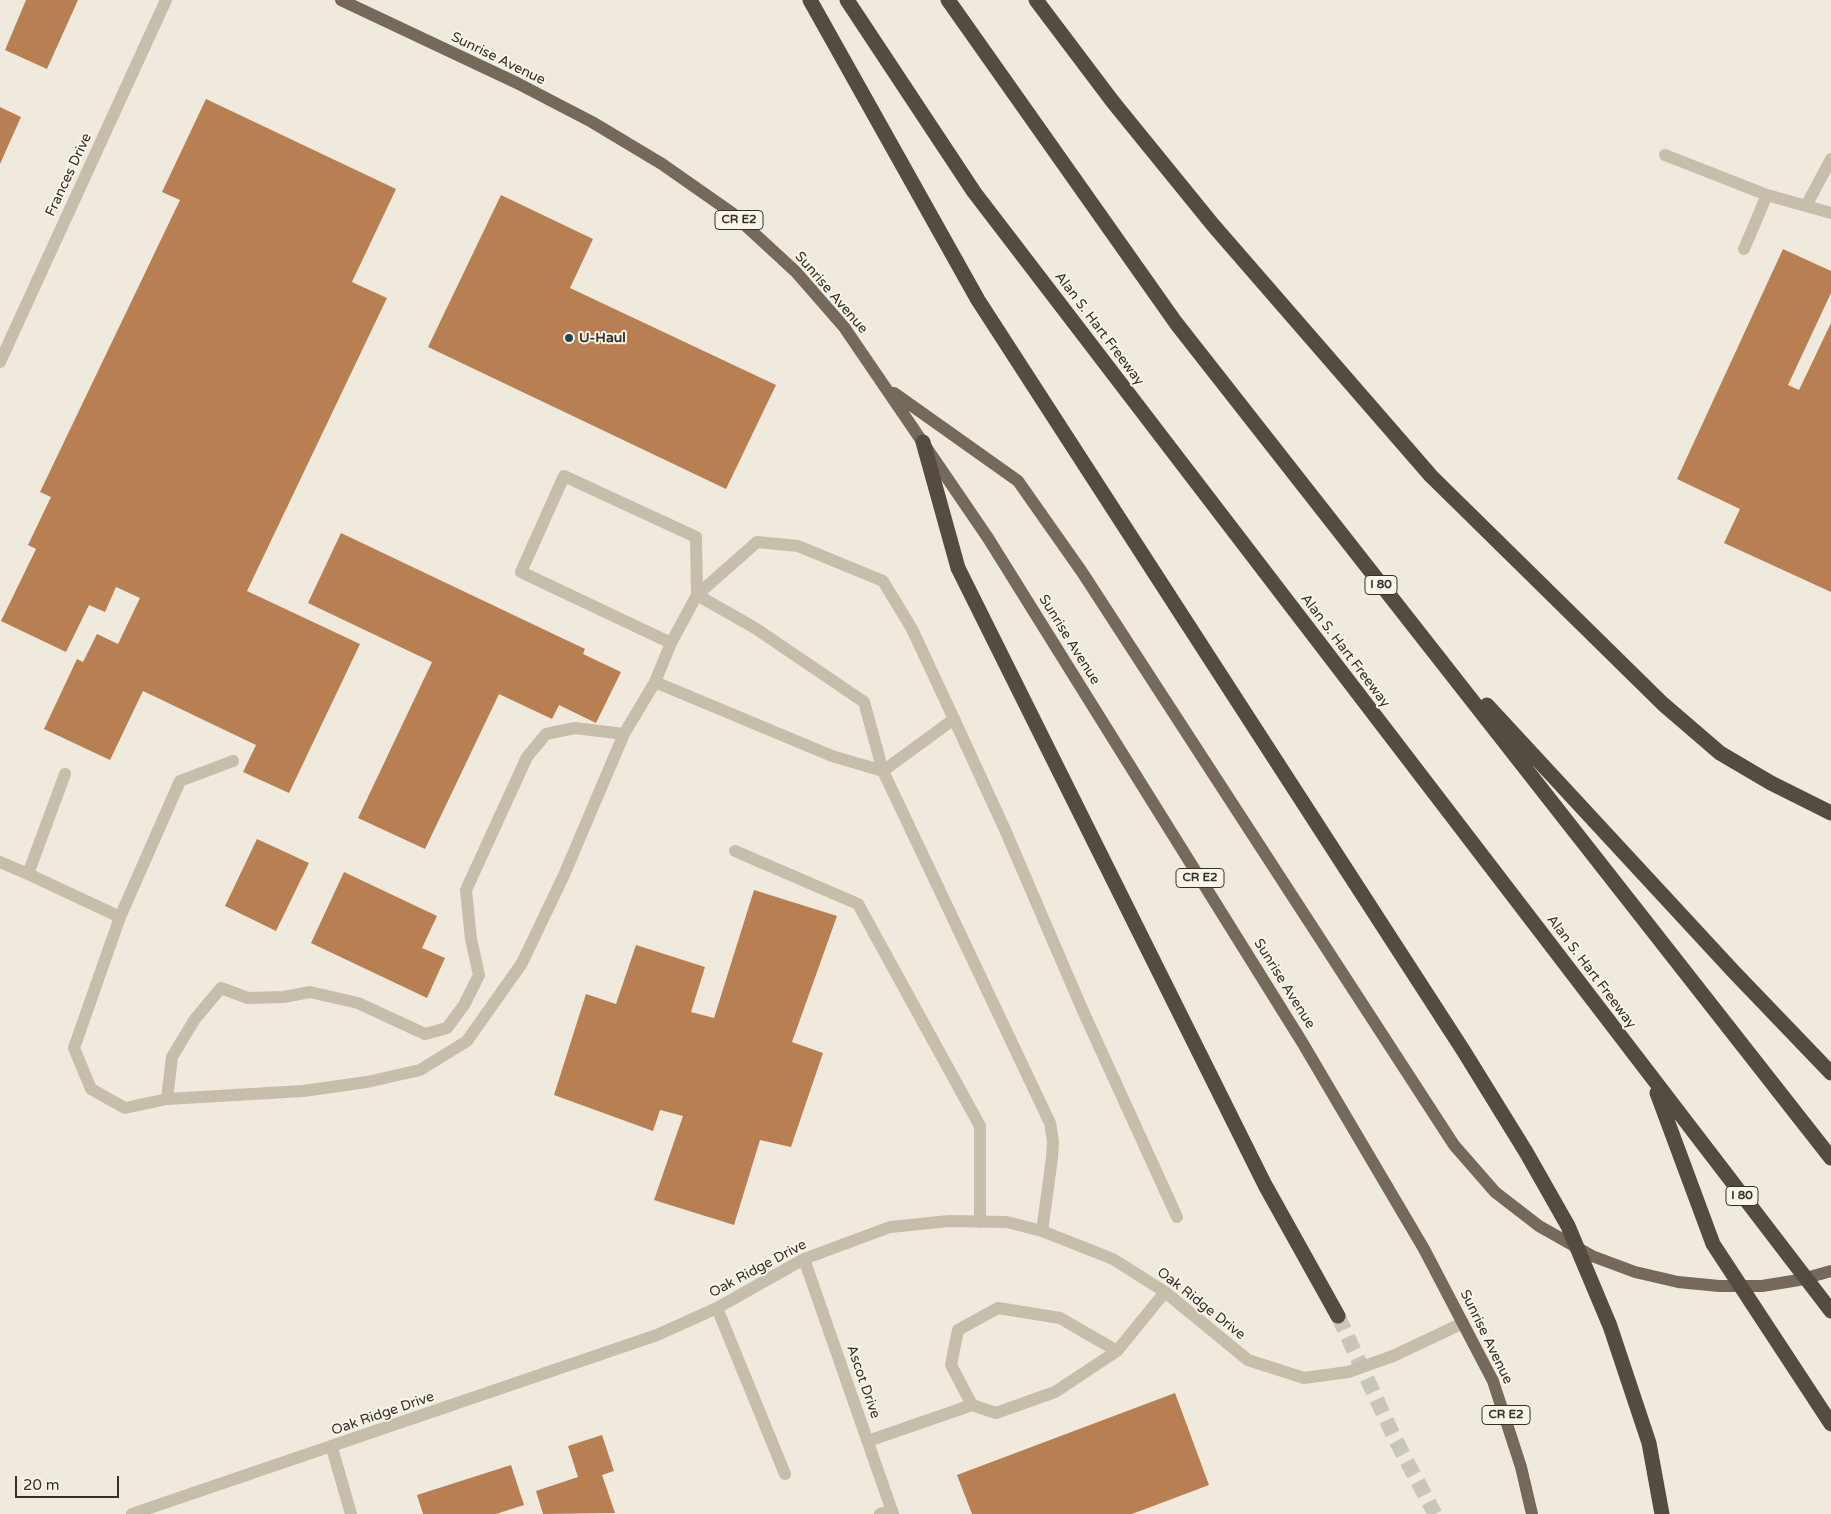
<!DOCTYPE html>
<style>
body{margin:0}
#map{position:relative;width:1831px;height:1514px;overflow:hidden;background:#efeadd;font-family:"Varela Round",sans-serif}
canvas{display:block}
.scale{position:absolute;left:15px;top:1476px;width:104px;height:22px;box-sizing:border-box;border:2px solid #342f29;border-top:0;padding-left:6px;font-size:15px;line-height:18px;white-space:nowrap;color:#342f29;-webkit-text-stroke:4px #f7f4e9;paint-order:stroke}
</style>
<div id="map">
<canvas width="1831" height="1514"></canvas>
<div class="scale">20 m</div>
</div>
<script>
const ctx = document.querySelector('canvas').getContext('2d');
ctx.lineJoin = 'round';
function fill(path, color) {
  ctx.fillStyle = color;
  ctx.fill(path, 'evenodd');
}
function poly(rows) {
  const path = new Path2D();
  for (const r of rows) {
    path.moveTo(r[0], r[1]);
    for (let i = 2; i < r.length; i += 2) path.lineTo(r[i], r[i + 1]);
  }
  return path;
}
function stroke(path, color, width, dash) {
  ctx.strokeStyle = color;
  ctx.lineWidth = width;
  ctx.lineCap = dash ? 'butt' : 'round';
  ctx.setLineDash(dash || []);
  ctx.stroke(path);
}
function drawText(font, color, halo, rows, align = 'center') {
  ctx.font = font + ' "Varela Round",sans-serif';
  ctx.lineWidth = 4;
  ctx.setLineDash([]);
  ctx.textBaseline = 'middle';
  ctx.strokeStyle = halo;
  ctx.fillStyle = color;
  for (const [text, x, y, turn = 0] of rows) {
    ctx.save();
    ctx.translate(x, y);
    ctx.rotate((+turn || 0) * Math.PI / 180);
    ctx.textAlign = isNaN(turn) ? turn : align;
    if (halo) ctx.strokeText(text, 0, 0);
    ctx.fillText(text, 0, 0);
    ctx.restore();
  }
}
const building = poly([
 [26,0,78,0,47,69,5,50],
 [206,99,396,189,352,282,387,298,247,591,360,644,289,793,243,772,256,745,143,691,110,760,44,729,77,659,83,662,97,634,118,644,140,598,116,587,105,612,89,605,66,652,1,621,36,549,28,545,51,497,40,492,180,200,162,192],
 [0,107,21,117,0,164],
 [501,195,593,239,570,288,776,385,726,489,428,347],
 [1783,249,1831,271,1831,293,1788,385,1799,390,1831,323,1831,592,1724,543,1740,509,1677,479],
 [341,533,585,649,583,654,621,672,596,723,559,705,552,719,499,694,425,849,358,818,432,662,308,603],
 [257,839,309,863,276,931,225,906],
 [344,872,437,916,422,948,445,958,427,998,311,943],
 [754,890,837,916,792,1042,823,1053,791,1147,760,1140,734,1225,654,1200,683,1116,660,1110,653,1131,554,1095,586,994,616,1004,636,945,705,967,691,1012,714,1018],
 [1175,1393,1209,1485,1132,1514,972,1514,957,1475],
 [602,1435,614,1471,602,1475,615,1513,543,1514,536,1491,578,1477,568,1446],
 [511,1465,524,1505,496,1514,423,1514,417,1495]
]);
const highwayTunnel = poly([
 [1338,1316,1395,1439,1435,1514]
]);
const minor = poly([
 [1665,155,1767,195,1831,213],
 [1806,206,1831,159],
 [1744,249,1767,195],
 [0,362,166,0],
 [655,682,832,756,883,771,954,719],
 [624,734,564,875,522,963,467,1041,420,1070,367,1082,303,1091,167,1099,172,1057,195,1019,221,988,248,998,284,997,310,992,358,1003,425,1034,447,1028,464,1005,479,975,471,939,466,890,527,757,546,734,575,728,624,734,655,682,671,643,697,595,696,537,564,476,521,572,671,643],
 [65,774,28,874,120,917],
 [735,851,858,904,980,1126,980,1222],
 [0,862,28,874],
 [167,1099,125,1108,91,1089,74,1048,120,917,180,781,233,761],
 [1042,1231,1052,1158,1053,1141,1050,1123,883,771,864,702,755,628,697,595,757,542,798,546,883,581,912,629,954,719,1006,832,1083,1011,1177,1217],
 [804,1259,893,1514],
 [717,1308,785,1474],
 [1117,1351,1055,1392,996,1413,972,1405,951,1365,958,1330,998,1308,1060,1318,1117,1351,1165,1292],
 [868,1441,972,1405],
 [332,1448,351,1514],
 [132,1514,657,1335,717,1308,804,1259,890,1227,949,1221,1007,1222,1042,1231,1113,1259,1165,1292,1248,1360,1304,1378,1348,1372,1393,1356,1463,1323],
 [880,1514,892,1510]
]);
const major = poly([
 [341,0,517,83,592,122,662,164,732,213,796,272,844,327,988,538,1302,1042,1424,1249,1493,1381,1521,1467,1532,1514],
 [894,393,1018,481,1082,572,1454,1145,1495,1192,1539,1226,1592,1256,1635,1272,1678,1282,1719,1286,1762,1286,1799,1280,1831,1271]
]);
const highway = poly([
 [810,0,978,300,1463,1050,1526,1152,1568,1226,1610,1326,1649,1443,1662,1514],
 [847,0,974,192,1831,1311],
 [948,0,1176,323,1831,1158],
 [1036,0,1113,102,1213,225,1431,476,1663,704,1720,753,1771,783,1831,813],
 [923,442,958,568,1265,1185,1338,1316],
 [1487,705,1734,972,1831,1073],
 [1657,1093,1713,1244,1831,1424]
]);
const markers = [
 [569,338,5,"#234551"]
];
const shields = [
 [739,220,48],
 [1381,585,32],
 [1200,878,48],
 [1742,1196,32],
 [1506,1415,48]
];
const shieldNames = [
 ["CR E2",739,220],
 ["I 80",1381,585],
 ["CR E2",1200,878],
 ["I 80",1742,1196],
 ["CR E2",1506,1415]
];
const streetNames = [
 ["Sunrise Avenue",498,59,26],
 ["Frances Drive",69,175,-65],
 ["Sunrise Avenue",831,293,49],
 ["Alan S. Hart Freeway",1099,329,53],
 ["Sunrise Avenue",1069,640,58],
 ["Alan S. Hart Freeway",1345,651,53],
 ["Alan S. Hart Freeway",1591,972,53],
 ["Sunrise Avenue",1284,984,58],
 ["Oak Ridge Drive",758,1269,-28],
 ["Oak Ridge Drive",1201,1304,38],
 ["Sunrise Avenue",1486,1337,64],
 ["Ascot Drive",863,1382,71],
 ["Oak Ridge Drive",383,1414,-19]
];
const poiNames = [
 ["U-Haul",579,338]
];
fill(building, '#b88052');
stroke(highwayTunnel, '#cac5b9', 15, [15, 8]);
stroke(minor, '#c6bdaa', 12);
stroke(major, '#75695c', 12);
stroke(highway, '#544b41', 15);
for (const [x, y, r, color] of markers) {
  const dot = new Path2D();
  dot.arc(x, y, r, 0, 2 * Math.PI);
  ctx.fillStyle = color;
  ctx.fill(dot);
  stroke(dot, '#f7f4e9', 2);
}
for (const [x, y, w] of shields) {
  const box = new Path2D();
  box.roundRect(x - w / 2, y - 9.5, w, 19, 4);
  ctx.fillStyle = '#f7f4e9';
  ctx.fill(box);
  stroke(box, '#342f29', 1);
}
drawText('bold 12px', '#342f29', null, shieldNames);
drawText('14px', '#342f29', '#f7f4e9', streetNames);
drawText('bold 14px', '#342f29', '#f7f4e9', poiNames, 'left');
</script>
